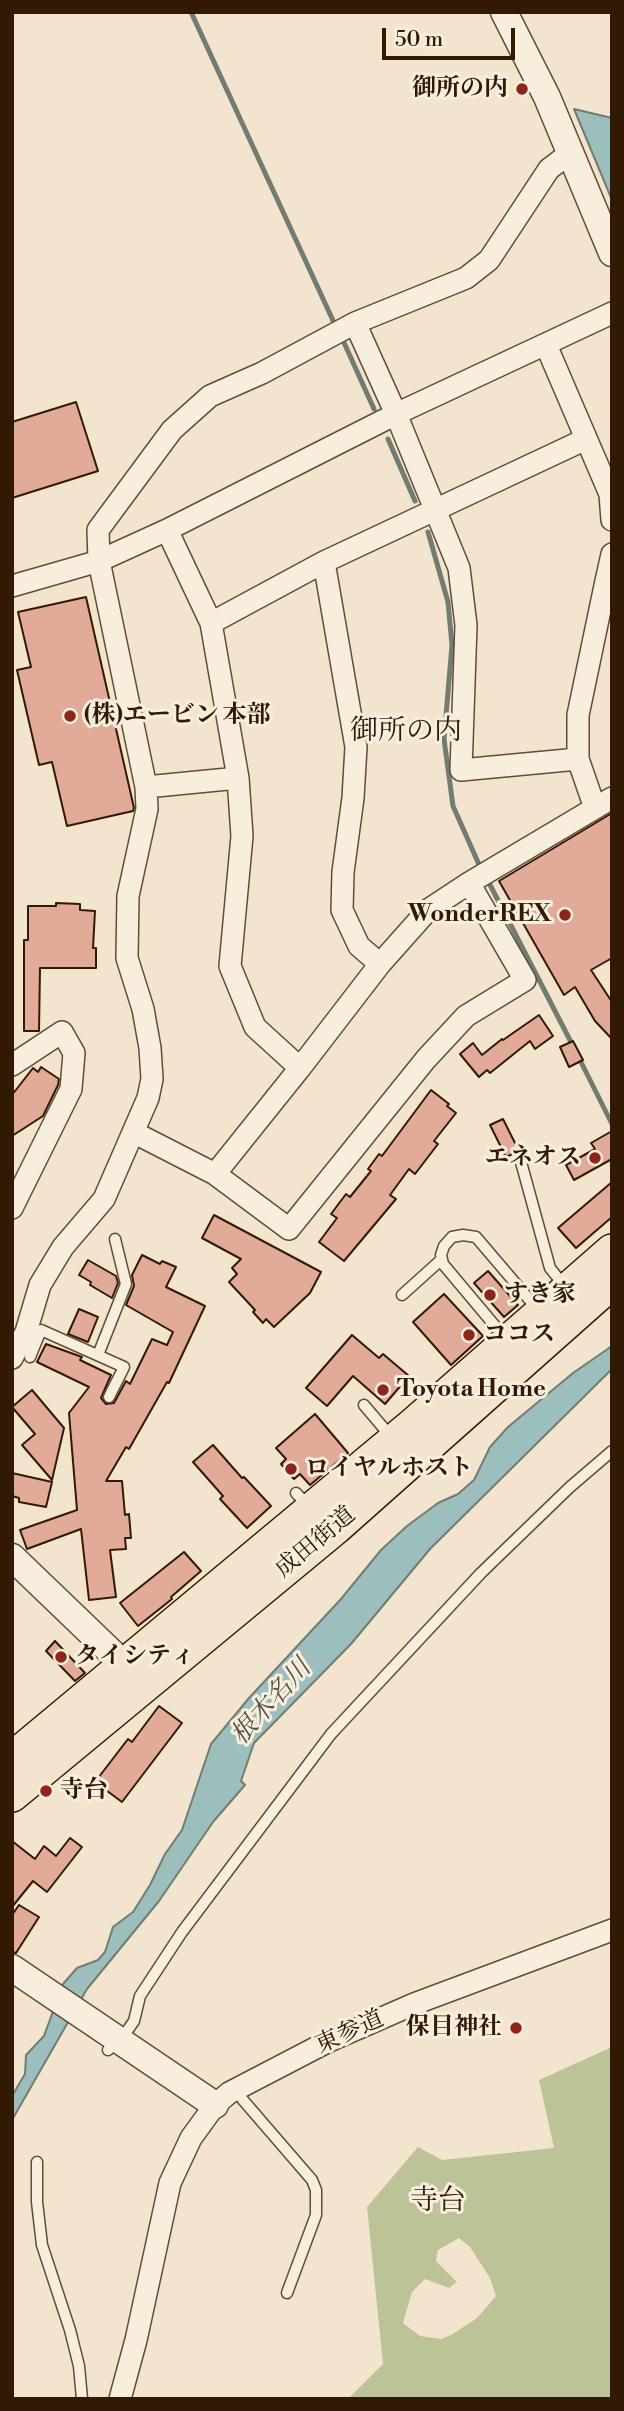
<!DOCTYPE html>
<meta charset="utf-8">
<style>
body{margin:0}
#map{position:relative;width:624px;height:2411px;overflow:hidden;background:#f3e5cd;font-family:"Libre Bodoni",serif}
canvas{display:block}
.frame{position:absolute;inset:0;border:14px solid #321903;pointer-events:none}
.scale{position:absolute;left:382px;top:28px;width:133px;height:32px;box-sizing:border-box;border:4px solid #321903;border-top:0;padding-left:9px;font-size:21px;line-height:24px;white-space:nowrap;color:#321903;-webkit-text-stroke:5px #f7eede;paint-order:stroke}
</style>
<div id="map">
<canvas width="624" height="2411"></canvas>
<div class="frame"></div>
<div class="scale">50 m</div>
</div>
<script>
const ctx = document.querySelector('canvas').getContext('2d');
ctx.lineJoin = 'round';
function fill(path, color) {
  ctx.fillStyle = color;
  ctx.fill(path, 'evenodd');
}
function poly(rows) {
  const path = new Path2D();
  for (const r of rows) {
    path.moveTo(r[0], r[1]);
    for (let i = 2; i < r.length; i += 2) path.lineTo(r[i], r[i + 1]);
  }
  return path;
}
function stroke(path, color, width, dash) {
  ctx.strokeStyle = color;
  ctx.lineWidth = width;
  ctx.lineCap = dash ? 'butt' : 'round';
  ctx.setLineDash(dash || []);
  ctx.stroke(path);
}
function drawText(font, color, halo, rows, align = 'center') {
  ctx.font = font + ' "Libre Bodoni","Noto Serif JP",serif';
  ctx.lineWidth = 6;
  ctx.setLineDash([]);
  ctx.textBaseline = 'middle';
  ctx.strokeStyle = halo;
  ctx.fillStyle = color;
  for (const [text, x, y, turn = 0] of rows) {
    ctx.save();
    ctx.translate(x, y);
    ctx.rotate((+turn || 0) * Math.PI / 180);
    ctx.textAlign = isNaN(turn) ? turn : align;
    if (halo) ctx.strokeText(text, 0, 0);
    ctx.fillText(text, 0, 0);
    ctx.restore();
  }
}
const green = poly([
 [612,2047,612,2399,348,2399,383,2364,367,2207,418,2147,442,2160,554,2148,539,2080],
 [459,2238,470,2247,490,2278,496,2296,477,2318,451,2335,441,2339,420,2336,403,2323,412,2292,425,2279,449,2288,457,2282,436,2261,438,2250]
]);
const water = poly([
 [574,109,612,118,612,200,574,109],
 [612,1346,612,1369,430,1549,351,1644,254,1743,241,1781,245,1785,213,1822,159,1901,87,1989,12,2120,12,2096,25,2074,26,2055,44,2036,63,1984,77,1968,98,1960,105,1952,113,1927,133,1912,150,1885,165,1854,182,1830,211,1744,249,1698,341,1599,381,1550,407,1526,438,1503,458,1494,474,1480,490,1447,508,1427,573,1373,612,1346]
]);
const stream = poly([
 [191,12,336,327],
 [341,336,374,409],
 [388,439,415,501],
 [428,532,448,602,452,645,444,739,453,806,481,869],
 [486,877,573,1046],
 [579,1058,612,1124]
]);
const building = poly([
 [76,402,98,471,12,498,12,422,76,402],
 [86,597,134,808,133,811,67,826,52,762,39,765,17,670,31,667,18,612,86,597],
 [612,813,612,958,591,970,612,1002,612,1039,595,1021,575,987,564,995,499,881,612,813],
 [56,903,80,904,80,910,95,911,93,948,96,948,96,968,40,968,39,1031,24,1031,24,940,28,940,28,906,56,906,56,903],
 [539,1015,553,1036,535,1049,530,1041,490,1073,487,1070,479,1077,460,1054,473,1043,482,1055,502,1039,503,1040,539,1015],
 [573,1041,583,1060,569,1067,560,1047,573,1041],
 [41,1067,59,1079,58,1085,43,1116,12,1136,12,1095,33,1068,38,1072,41,1067],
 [431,1090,449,1104,447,1106,456,1113,434,1141,438,1144,415,1174,409,1169,390,1195,396,1199,344,1261,319,1242,337,1218,331,1214,346,1194,350,1197,371,1171,368,1169,379,1154,382,1156,431,1090],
 [503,1119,519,1151,506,1157,490,1125,503,1119],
 [612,1131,612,1159,574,1180,566,1165,595,1149,591,1143,612,1131],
 [612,1182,612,1217,576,1248,558,1228,612,1182],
 [214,1215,321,1272,310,1293,274,1327,266,1319,263,1323,253,1312,255,1310,229,1282,237,1274,232,1268,241,1259,202,1238,214,1215],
 [142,1255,160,1264,162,1261,176,1267,166,1287,205,1306,169,1383,167,1382,129,1449,126,1447,106,1481,122,1481,125,1515,129,1514,131,1538,125,1538,126,1549,110,1550,116,1597,89,1600,81,1529,27,1549,20,1530,77,1510,69,1413,89,1387,37,1362,46,1344,82,1357,80,1360,111,1375,101,1398,106,1404,114,1403,126,1381,130,1384,152,1339,167,1345,173,1332,126,1305,134,1286,132,1275,142,1255],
 [88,1260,116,1276,118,1283,112,1298,90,1285,91,1282,79,1275,88,1260],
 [488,1271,518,1305,504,1317,474,1283,488,1271],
 [444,1294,483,1336,451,1365,413,1322,444,1294],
 [79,1309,98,1317,88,1342,68,1334,79,1309],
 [352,1335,379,1358,383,1354,409,1376,385,1404,353,1376,327,1406,306,1388,352,1335],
 [32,1390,64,1428,52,1480,22,1445,35,1434,12,1407,32,1390],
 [315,1414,348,1453,310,1485,300,1474,294,1479,281,1464,286,1459,276,1448,315,1414],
 [213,1445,242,1478,244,1477,271,1506,247,1528,220,1499,223,1496,193,1462,213,1445],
 [12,1473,52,1482,46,1507,19,1502,19,1498,12,1496,12,1473],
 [184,1552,201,1571,171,1597,172,1599,138,1626,120,1603,184,1552],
 [55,1641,85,1673,75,1681,46,1651,55,1641],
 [159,1706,182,1723,122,1802,95,1782,128,1739,132,1742,159,1706],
 [70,1838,82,1847,47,1892,33,1881,12,1907,12,1841,35,1859,44,1846,56,1856,70,1838],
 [19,1905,39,1917,16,1953,12,1952,12,1915,19,1905]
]);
const service = poly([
 [521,1162,550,1268,566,1288],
 [402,1295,442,1259],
 [506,1339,443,1264,441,1255,444,1246,452,1237,463,1235,476,1237,539,1311],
 [98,1355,126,1284,115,1239],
 [30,1357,41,1330,124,1367,109,1397],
 [364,1405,392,1438],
 [296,1493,310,1508],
 [108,2050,125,2034,134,2021,140,1996,182,1932,331,1734,481,1573,570,1487,612,1451],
 [236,2089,243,2100,312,2180,316,2190,316,2215,287,2293],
 [37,2162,37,2202,42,2245,70,2330,79,2366,82,2399]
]);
const minor = poly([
 [570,153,549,169,489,260,466,278,355,323,396,414,459,568,466,625,461,770,578,759],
 [546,345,610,494,612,520],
 [612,554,606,581,612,582],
 [324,562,356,747,353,798,343,872,342,910,359,946,380,964],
 [12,586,99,561,167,530,396,414,612,313],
 [211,623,324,562,586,439],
 [146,787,238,778],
 [595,808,578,759,578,715,606,581],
 [12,1065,62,1032,74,1053,71,1089,12,1208],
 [300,1068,380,964,428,910,469,883,612,798],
 [133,1132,215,1174,300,1068,255,1027,230,966,242,836,238,778,211,623,167,530],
 [215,1174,289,1229,426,1059,466,1016,525,980,469,883],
 [12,1358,26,1332,40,1285,63,1247,104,1199,148,1098,152,1079,150,1048,143,1009,127,958,128,896,147,809,146,787,99,561,98,530,172,430,210,396,262,373,355,323],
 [120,2399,136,2340,170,2183,191,2138,215,2105,229,2093,327,2042,414,2004,612,1930]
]);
const tertiary = poly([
 [504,12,547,97,612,253],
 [12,1557,137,1677],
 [12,1968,215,2105]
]);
const trunk = poly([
 [12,1759,413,1425,612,1251],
 [12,1795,335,1528,612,1282]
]);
const markers = [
 [522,89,7,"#8f2418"],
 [70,716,7,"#8f2418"],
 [565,915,7,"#8f2418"],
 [595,1158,7,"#8f2418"],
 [490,1295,7,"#8f2418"],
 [469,1335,7,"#8f2418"],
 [383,1390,7,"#8f2418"],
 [291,1469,7,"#8f2418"],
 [61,1657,7,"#8f2418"],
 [46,1791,7,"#8f2418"],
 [516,2028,7,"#8f2418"]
];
const poiNames = [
 ["御所の内",508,89,"right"],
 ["(株)エービン 本部",84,716],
 ["WonderREX",551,915,"right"],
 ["エネオス",581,1158,"right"],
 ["すき家",504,1295],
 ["ココス",483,1335],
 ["Toyota Home",397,1390],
 ["ロイヤルホスト",305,1469],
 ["タイシティ",75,1657],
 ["寺台",60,1791],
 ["保目神社",502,2028,"right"]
];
const streetNames = [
 ["成田街道",316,1543,-40],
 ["東参道",350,2033,-24]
];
const waterNames = [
 ["根木名川",272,1703,-48]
];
const quarterNames = [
 ["御所の内",406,732],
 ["寺台",438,2202]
];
fill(green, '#bcc497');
fill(water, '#9cbebd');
stroke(water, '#727c73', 2);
stroke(stream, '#727c73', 5);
fill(building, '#e2aa99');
stroke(building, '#321903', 2);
stroke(service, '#624c36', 13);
stroke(minor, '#624c36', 24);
stroke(tertiary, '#624c36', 29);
stroke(trunk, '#321903', 36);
stroke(service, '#f7eede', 10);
stroke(minor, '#f7eede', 21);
stroke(tertiary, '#f7eede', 26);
stroke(trunk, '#f3e5cd', 33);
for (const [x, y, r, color] of markers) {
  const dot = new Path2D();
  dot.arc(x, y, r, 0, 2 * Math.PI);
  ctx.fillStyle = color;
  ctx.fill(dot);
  stroke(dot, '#f7eede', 2.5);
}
drawText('bold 24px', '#321903', '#f7eede', poiNames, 'left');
drawText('24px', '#321903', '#f7eede', streetNames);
drawText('italic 26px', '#575344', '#f7eede', waterNames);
drawText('28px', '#321903', '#f7eede', quarterNames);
</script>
